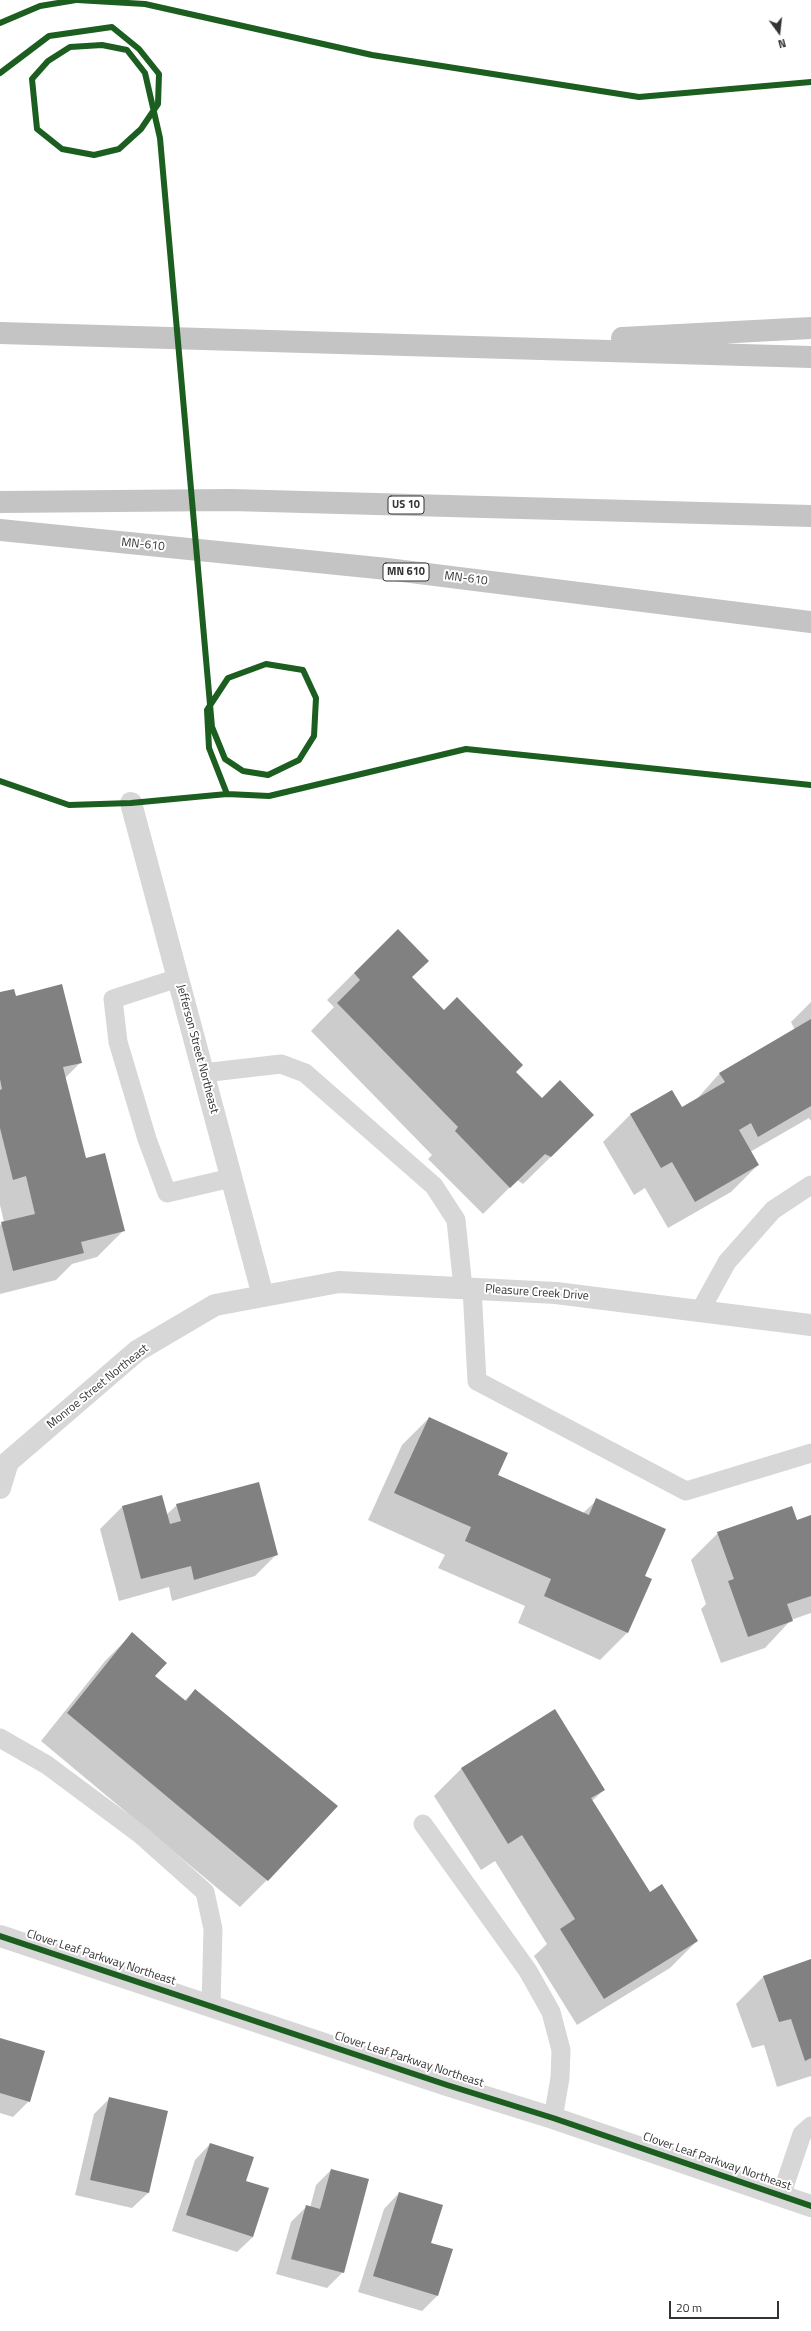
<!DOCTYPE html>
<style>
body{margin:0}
#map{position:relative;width:811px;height:2331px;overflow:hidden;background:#fff;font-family:"Titillium Web",sans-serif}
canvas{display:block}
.north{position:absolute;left:759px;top:12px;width:40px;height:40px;-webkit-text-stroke:3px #fff;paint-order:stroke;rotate:165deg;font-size:11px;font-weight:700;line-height:16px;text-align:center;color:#333}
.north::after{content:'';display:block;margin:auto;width:14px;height:18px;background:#333;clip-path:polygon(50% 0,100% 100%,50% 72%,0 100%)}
.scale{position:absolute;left:669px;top:2301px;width:110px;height:18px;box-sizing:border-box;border:2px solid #333;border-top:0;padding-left:5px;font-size:12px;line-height:14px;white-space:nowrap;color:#333;-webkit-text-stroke:3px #fff;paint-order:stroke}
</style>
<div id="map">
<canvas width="811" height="2331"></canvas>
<div class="north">N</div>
<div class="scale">20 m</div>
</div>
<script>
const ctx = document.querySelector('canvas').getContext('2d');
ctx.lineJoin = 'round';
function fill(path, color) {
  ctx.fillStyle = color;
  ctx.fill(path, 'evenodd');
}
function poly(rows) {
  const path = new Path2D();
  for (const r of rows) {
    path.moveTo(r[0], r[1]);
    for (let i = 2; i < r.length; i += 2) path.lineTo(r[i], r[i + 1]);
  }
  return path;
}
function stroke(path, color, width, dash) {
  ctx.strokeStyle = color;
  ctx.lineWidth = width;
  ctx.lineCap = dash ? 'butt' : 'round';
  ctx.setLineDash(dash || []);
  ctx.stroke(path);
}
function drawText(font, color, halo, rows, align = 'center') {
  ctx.font = font + ' "Titillium Web",sans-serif';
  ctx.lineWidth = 4;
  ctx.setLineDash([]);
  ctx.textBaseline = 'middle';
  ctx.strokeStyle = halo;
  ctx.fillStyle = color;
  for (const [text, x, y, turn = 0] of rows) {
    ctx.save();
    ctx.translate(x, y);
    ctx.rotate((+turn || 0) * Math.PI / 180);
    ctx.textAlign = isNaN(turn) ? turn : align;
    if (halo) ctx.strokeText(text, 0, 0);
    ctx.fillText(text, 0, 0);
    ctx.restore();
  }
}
const shadow = poly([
 [354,973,410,977,444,1012,515,1072,542,1099,566,1142,523,1184,517,1180,483,1214,428,1159,432,1155,311,1031,334,1007,327,1000],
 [0,993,15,997,80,1063,65,1078,85,1160,124,1230,97,1257,72,1264,56,1280,0,1294,0,1225,4,1222,0,1205],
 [811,1002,811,1121,809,1118,750,1152,758,1165,731,1192,668,1228,645,1188,634,1195,603,1142,630,1115,672,1091,682,1108,694,1102,720,1073,795,1030,791,1022],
 [429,1418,497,1475,583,1513,597,1500,644,1577,651,1579,627,1633,600,1660,518,1623,525,1606,438,1568,445,1555,368,1520,402,1445],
 [177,1505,277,1554,255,1576,172,1601,169,1587,119,1601,100,1529,122,1507,166,1515],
 [811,1516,811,1613,791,1620,765,1648,721,1663,701,1609,706,1604,691,1560,718,1533,796,1521],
 [132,1634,154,1676,184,1701,195,1690,267,1880,240,1907,41,1741,105,1661],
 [554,1711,604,1790,592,1801,650,1893,697,1941,670,1968,577,2025,534,1956,547,1944,495,1861,481,1870,434,1796,461,1769],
 [811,1961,811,2076,777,2087,764,2045,752,2048,736,2004,763,1977],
 [0,2039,29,2101,13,2117,0,2113],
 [109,2099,167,2111,148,2193,132,2208,75,2195,94,2114],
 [210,2144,253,2237,237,2252,172,2231,195,2160],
 [331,2170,343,2272,327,2288,276,2274,291,2222,306,2207,310,2208,316,2185],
 [399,2193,430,2243,437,2296,422,2311,358,2292,384,2209]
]);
const building = poly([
 [398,929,429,961,412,977,444,1010,457,997,523,1065,516,1072,542,1098,560,1080,594,1115,551,1157,545,1154,510,1188,455,1131,458,1127,337,1003,360,980,354,973],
 [62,984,82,1063,63,1067,86,1158,105,1153,125,1231,81,1242,84,1253,13,1271,1,1222,35,1214,26,1176,13,1180,0,1128,0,1090,2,1089,0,1079,0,992,14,989,16,996],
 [811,1019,811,1106,758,1137,751,1123,739,1130,759,1165,695,1202,672,1162,661,1168,630,1114,672,1090,682,1107,725,1082,719,1073],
 [429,1417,508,1453,498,1475,589,1515,596,1498,666,1529,645,1576,652,1579,628,1633,544,1596,551,1579,465,1541,471,1527,394,1493],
 [259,1482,278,1555,194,1580,191,1566,141,1579,122,1506,162,1495,170,1524,181,1521,176,1504],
 [792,1506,797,1520,811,1515,811,1596,787,1604,793,1621,748,1637,728,1581,734,1579,717,1532],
 [132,1632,167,1663,155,1676,186,1701,195,1689,338,1806,268,1881,67,1713],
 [555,1709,605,1790,591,1798,650,1892,662,1884,698,1941,604,1999,560,1929,575,1919,522,1835,508,1844,461,1768],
 [811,1959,811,2058,805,2061,791,2019,779,2022,763,1976],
 [0,2038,45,2051,30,2102,0,2093],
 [109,2097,168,2111,149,2193,90,2180],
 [210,2143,254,2157,246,2181,269,2188,253,2237,186,2215],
 [331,2169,369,2179,344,2273,291,2259,306,2205,320,2209],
 [399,2192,443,2205,431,2243,453,2249,438,2296,373,2276]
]);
const service = poly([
 [178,978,113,999,118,1042,147,1139,167,1193,231,1178],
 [203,1073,281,1064,305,1073,434,1186,456,1220,463,1288],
 [472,1288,477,1381,686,1491,811,1453],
 [700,1311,727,1262,773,1210,811,1185],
 [0,1738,47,1765,141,1835,205,1892,213,1929,211,2006],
 [423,1824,528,1971,551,2012,561,2050,560,2078,553,2118],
 [781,2196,802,2134,811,2126]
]);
const minor = poly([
 [131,803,263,1296],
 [0,1488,8,1462,137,1351,215,1305,339,1282,556,1293,811,1325]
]);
const tertiary = poly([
 [0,1936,447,2085,553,2118,811,2206]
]);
const motorway = poly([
 [0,333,811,357],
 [622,338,811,328],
 [0,502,231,500,811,516],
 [0,530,387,569,811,622]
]);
const cycleway = poly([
 [77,0,145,4,372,55,639,97,811,82],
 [0,23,40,6,76,0],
 [0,73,49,36,112,27,139,49,159,74,158,104,141,129,119,149,94,155,62,149,37,129,32,79,48,61,70,47,102,45,127,50,145,73,160,138,212,727,225,759,243,771,268,775,299,760,314,736,316,698,303,670,266,664,228,678,207,710,209,748,227,794,131,803,69,805,0,781],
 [227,794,269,796,466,749,811,785],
 [0,1936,447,2085,553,2118,811,2206]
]);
const shields = [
 [406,505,36],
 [406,572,46]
];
const shieldNames = [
 ["US 10",406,505],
 ["MN 610",406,572]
];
const streetNames = [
 ["MN-610",143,545,6],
 ["MN-610",466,579,7],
 ["Jefferson Street Northeast",197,1049,75],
 ["Pleasure Creek Drive",537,1293,4],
 ["Monroe Street Northeast",98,1387,-39],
 ["Clover Leaf Parkway Northeast",101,1958,18],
 ["Clover Leaf Parkway Northeast",409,2060,18],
 ["Clover Leaf Parkway Northeast",717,2162,19]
];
fill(shadow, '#0003');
fill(building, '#818181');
stroke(service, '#d7d7d7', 19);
stroke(minor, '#d7d7d7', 22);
stroke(tertiary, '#d7d7d7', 22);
stroke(motorway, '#c4c4c4', 22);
stroke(cycleway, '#1b5e20', 6);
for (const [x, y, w] of shields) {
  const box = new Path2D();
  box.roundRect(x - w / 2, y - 9, w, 18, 3);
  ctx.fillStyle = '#fff';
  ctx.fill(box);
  stroke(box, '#333', 1);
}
drawText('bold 11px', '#333', null, shieldNames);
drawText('12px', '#333', '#fff', streetNames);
</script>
